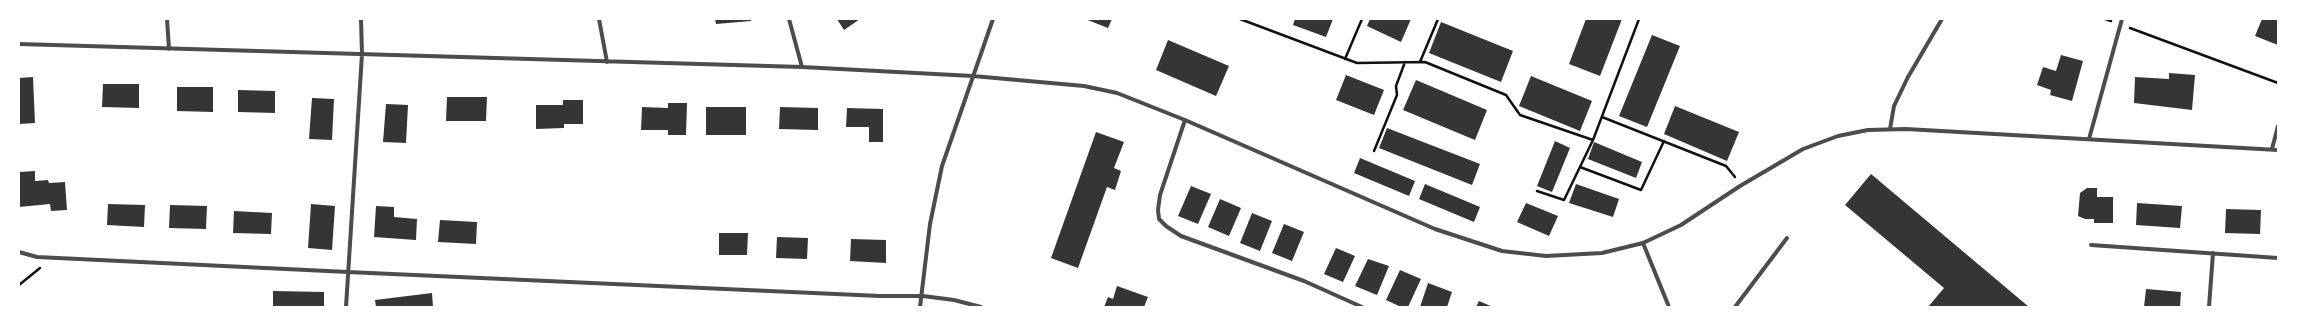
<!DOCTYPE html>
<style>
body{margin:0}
#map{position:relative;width:2297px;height:326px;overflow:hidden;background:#fff;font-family:"Fira Sans",sans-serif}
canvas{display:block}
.frame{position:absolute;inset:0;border:20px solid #fff;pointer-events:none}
</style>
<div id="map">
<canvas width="2297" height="326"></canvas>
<div class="frame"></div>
</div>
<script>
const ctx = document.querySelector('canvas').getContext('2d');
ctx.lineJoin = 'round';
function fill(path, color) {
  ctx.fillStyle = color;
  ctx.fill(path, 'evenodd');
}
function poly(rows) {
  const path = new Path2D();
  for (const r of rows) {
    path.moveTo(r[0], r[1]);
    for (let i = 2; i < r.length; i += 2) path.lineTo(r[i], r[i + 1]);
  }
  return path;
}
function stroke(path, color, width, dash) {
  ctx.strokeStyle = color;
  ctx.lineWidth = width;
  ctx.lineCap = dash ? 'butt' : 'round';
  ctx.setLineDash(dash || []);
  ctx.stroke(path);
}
const building = poly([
 [715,19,751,19,751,21,716,24],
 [837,19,860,19,844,30],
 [1085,19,1112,19,1108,28],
 [1295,19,1333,19,1326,37,1293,25],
 [1370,19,1411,19,1401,42,1367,26],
 [1586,19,1622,19,1600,76,1569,64],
 [2262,19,2278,19,2278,45,2255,36],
 [1441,22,1513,51,1501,82,1429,53],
 [1652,35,1680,46,1647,127,1619,116],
 [1168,40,1229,66,1216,96,1156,70],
 [2061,55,2083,61,2072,101,2050,95,2051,90,2037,85,2043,67,2056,71],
 [2169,73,2195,75,2192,110,2134,103,2135,77,2169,79],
 [1346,75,1384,90,1374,115,1336,100],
 [1531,76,1592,101,1580,131,1519,106],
 [33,77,35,123,19,124,19,78],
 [1416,80,1487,110,1475,140,1403,110],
 [103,84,139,84,139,108,102,107],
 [177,87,213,87,213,112,177,111],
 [238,90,275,91,275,113,238,112],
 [447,97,487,97,486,121,446,121],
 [312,98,334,99,332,140,309,139],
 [563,100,583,100,583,124,564,124,564,128,536,129,536,105,563,105],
 [668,103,687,103,686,135,668,135,668,130,641,130,642,107,668,108],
 [386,104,408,105,406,143,383,142],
 [1675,106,1739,132,1727,161,1664,134],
 [706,107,746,107,746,135,706,135],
 [780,107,818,108,818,130,779,129],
 [847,108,883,109,883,142,869,142,869,127,846,127],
 [1387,128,1480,164,1472,185,1379,148],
 [1096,132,1124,142,1114,168,1121,171,1115,190,1107,187,1078,268,1051,258],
 [1555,141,1570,148,1552,192,1537,186],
 [1594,142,1642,162,1636,178,1588,159],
 [1360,158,1415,181,1409,196,1354,173],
 [35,171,35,181,48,180,49,183,65,182,67,210,51,211,50,204,19,207,19,172],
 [1871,174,2029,307,1928,307,1944,288,1845,205],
 [1425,184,1480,207,1474,222,1419,199],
 [1576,184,1619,199,1613,217,1569,203],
 [1191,186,1211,194,1198,224,1178,216],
 [2087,188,2097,188,2097,197,2113,197,2113,223,2094,223,2094,219,2085,219,2078,216,2080,193],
 [1220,199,1241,208,1229,236,1208,227],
 [1526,203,1558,216,1549,236,1517,222],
 [2137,203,2182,206,2180,228,2136,225],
 [108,204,145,205,144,227,107,225],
 [311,204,335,206,332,250,308,248],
 [170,205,207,206,206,229,169,228],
 [376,206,394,207,394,217,417,219,416,240,374,237],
 [2226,209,2261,210,2260,234,2225,233],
 [234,211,272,213,271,234,233,233],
 [1252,213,1272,221,1260,251,1240,243],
 [440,220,477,222,476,244,438,242],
 [1284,224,1304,232,1292,261,1272,253],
 [719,233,748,233,747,255,719,255],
 [777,237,808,238,807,259,776,258],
 [851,239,886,240,886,263,850,261],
 [1336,248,1355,256,1343,282,1324,274],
 [1368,259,1389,266,1377,295,1355,286],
 [1400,270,1421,279,1408,307,1401,307,1386,300],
 [1428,283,1452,292,1447,307,1420,307],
 [1117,286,1148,297,1144,307,1104,307,1108,297,1113,299],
 [2146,289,2181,292,2180,307,2144,307],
 [273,291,324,292,324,307,273,307],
 [432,293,433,307,376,307,375,300],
 [1479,301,1493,307,1476,307]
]);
const path = poly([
 [1240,19,1357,63,1425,62,1506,95,1520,115,1593,140],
 [2105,19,2111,21],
 [2130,28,2278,83],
 [1345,59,1362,19],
 [1420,62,1438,19],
 [1602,117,1726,166,1735,177],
 [1374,151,1397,95,1396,86,1405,62],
 [1580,167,1641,190,1664,141],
 [1537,191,1564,200,1593,140,1639,19],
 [19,285,40,268]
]);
const minor = poly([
 [167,19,169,49],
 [599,19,607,62],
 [789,19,802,67],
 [19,44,802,67,973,76,1084,86,1117,93,1185,120,1435,229,1502,251,1546,256,1602,253,1643,243,1681,225,1740,186,1803,149,1838,136,1868,130,1906,129,2278,150],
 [1185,120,1160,195,1158,210,1159,219,1166,226,1181,236,1304,281,1362,307],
 [1890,129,1894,106,1908,77,1942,19],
 [2089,139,2122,19],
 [2272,149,2278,126],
 [1643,243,1669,307],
 [2091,245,2278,258],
 [19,252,37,257,348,272,880,296,923,296,954,300,981,307],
 [346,307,362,54,361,19],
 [920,307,930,224,942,166,993,19],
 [1735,307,1787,238],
 [2209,307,2213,253]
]);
fill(building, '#353535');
stroke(path, '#111', 2.5);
stroke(minor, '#4c4c4c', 4);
</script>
